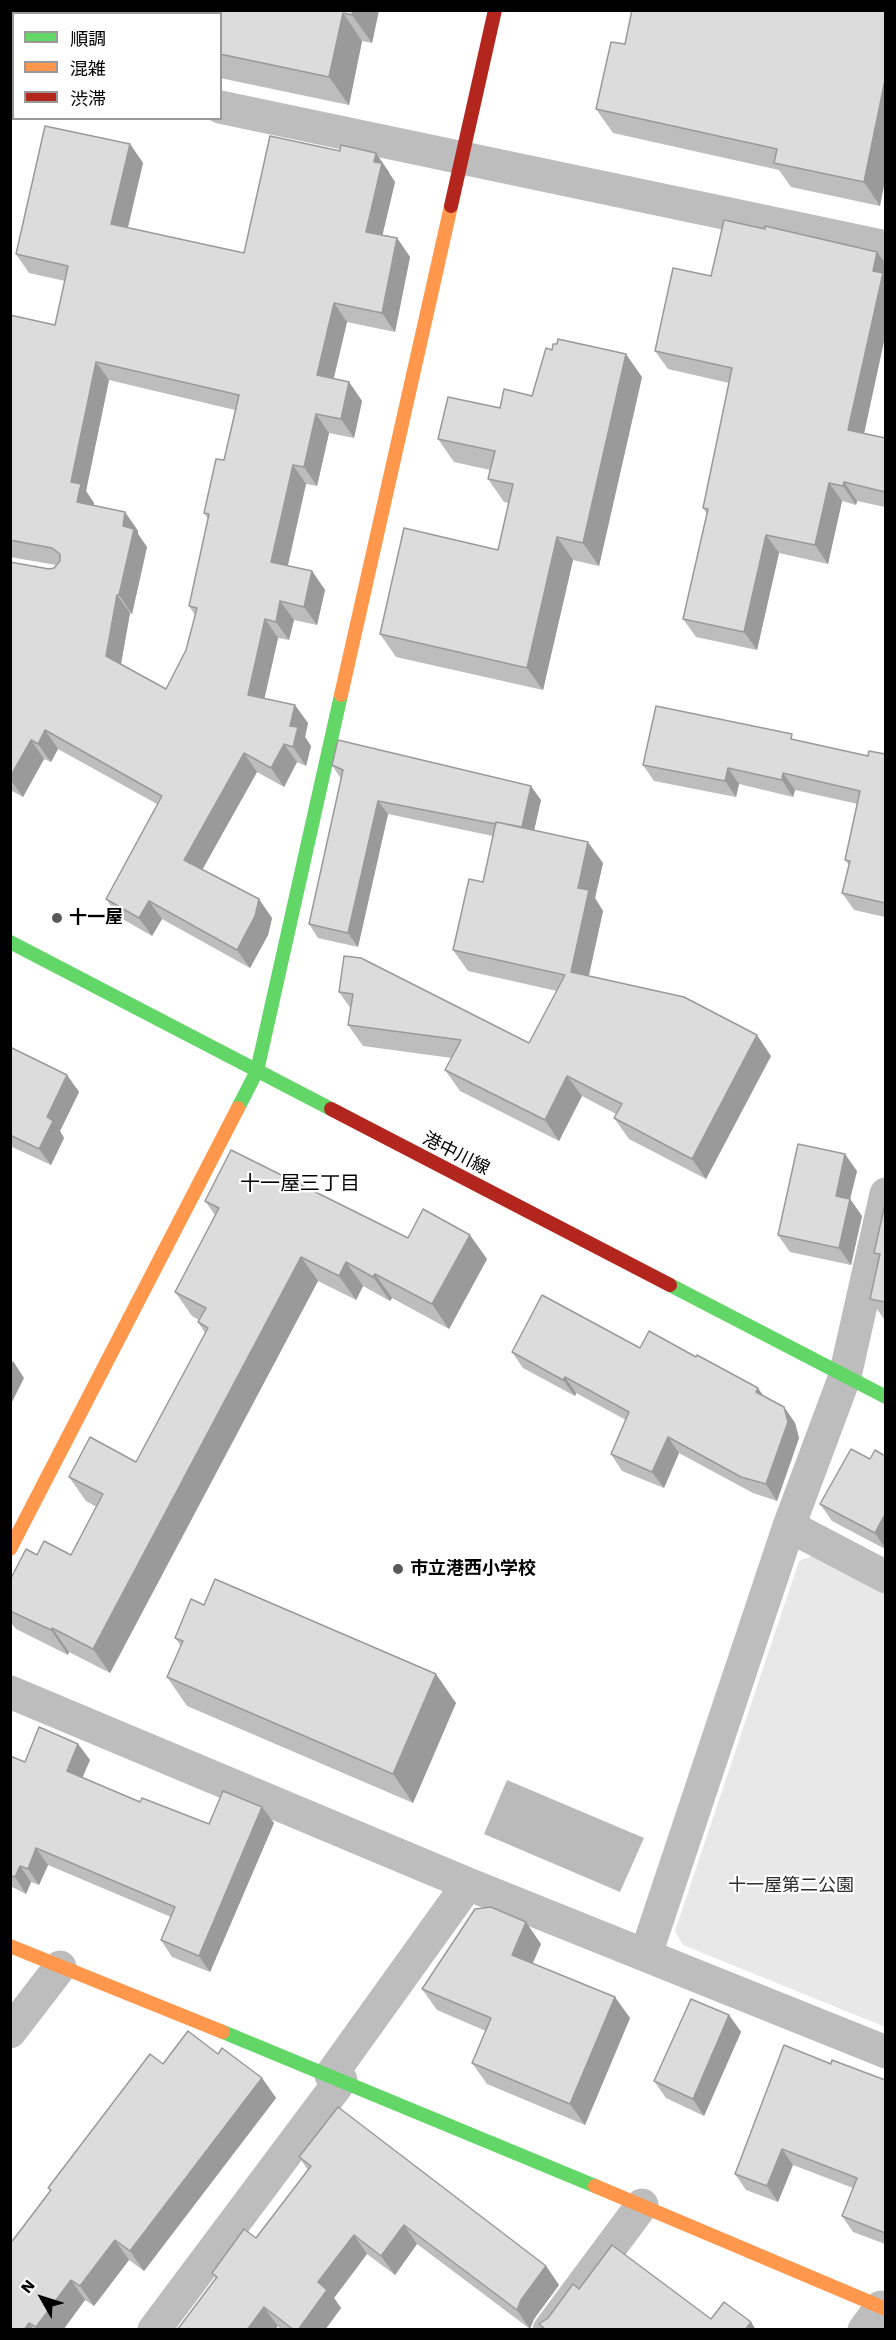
<!DOCTYPE html>
<meta charset="utf-8">
<style>
body{margin:0}
#map{position:relative;width:896px;height:2340px;overflow:hidden;background:#fff;font-family:"Work Sans","Noto Sans JP",sans-serif}
canvas{display:block}
.frame{position:absolute;inset:0;border:12px solid #000;pointer-events:none}
.legend{position:absolute;left:12px;top:12px;width:210px;height:108px;box-sizing:border-box;background:#fff;border:2px solid #999;margin:0;padding:8px 10px;list-style:none;font-size:18px;color:#000}
.legend li{display:flex;align-items:center;gap:12px;height:30px}
.legend b{width:30px;border:2px solid #999}
.north{position:absolute;left:12px;top:2268px;width:60px;height:60px;-webkit-text-stroke:4px #fff;paint-order:stroke;rotate:309deg;font-size:16px;font-weight:700;line-height:24px;text-align:center;color:#000}
.north::after{content:'';display:block;margin:auto;width:21px;height:27px;background:#000;clip-path:polygon(50% 0,100% 100%,50% 72%,0 100%)}
</style>
<div id="map">
<canvas width="896" height="2340"></canvas>
<div class="frame"></div>
<ul class="legend">
<li><b style="height:8px;background:#63d668"></b>順調</li>
<li><b style="height:8px;background:#ff974d"></b>混雑</li>
<li><b style="height:8px;background:#b3261e"></b>渋滞</li>
</ul>
<div class="north">N</div>
</div>
<script>
const ctx = document.querySelector('canvas').getContext('2d');
ctx.lineJoin = 'round';
function fill(path, color) {
  ctx.fillStyle = color;
  ctx.fill(path, 'evenodd');
}
function poly(rows) {
  const path = new Path2D();
  for (const r of rows) {
    path.moveTo(r[0], r[1]);
    for (let i = 2; i < r.length; i += 2) path.lineTo(r[i], r[i + 1]);
  }
  return path;
}
function stroke(path, color, width, dash) {
  ctx.strokeStyle = color;
  ctx.lineWidth = width;
  ctx.lineCap = dash ? 'butt' : 'round';
  ctx.setLineDash(dash || []);
  ctx.stroke(path);
}
function drawText(font, color, halo, rows, align = 'center') {
  ctx.font = font + ' "Work Sans","Noto Sans JP",sans-serif';
  ctx.lineWidth = 4.5;
  ctx.setLineDash([]);
  ctx.textBaseline = 'middle';
  ctx.strokeStyle = halo;
  ctx.fillStyle = color;
  for (const [text, x, y, turn = 0] of rows) {
    ctx.save();
    ctx.translate(x, y);
    ctx.rotate((+turn || 0) * Math.PI / 180);
    ctx.textAlign = isNaN(turn) ? turn : align;
    if (halo) ctx.strokeText(text, 0, 0);
    ctx.fillText(text, 0, 0);
    ctx.restore();
  }
}
const green = poly([
 [819,1554,885,1590,885,2027,683,1945,675,1931,799,1561]
]);
const water = poly([
 [507,1780,644,1838,620,1892,484,1834]
]);
const street = poly([
 [10,63,14,63],
 [220,107,886,247],
 [789,1526,886,1577],
 [10,1692,468,1884,886,2052],
 [646,1954,789,1526,845,1376,886,1194],
 [10,2032,60,1967],
 [331,2075,468,1884],
 [154,2330,341,2080],
 [549,2330,642,2205],
 [864,2330,881,2307]
]);
const fast = poly([
 [10,942,331,1109],
 [238,1108,257,1071,341,695],
 [670,1285,886,1397],
 [223,2032,595,2186]
]);
const slow = poly([
 [341,695,451,206],
 [10,1549,238,1108],
 [10,1946,223,2032],
 [595,2186,886,2309]
]);
const jam = poly([
 [451,206,495,10],
 [331,1109,670,1285]
]);
const wall = poly([
 [10,10,379,10,372,43,362,41,349,105,220,78,220,14,14,14,14,28,10,27],
 [885,10,880,206,791,187,779,170,613,133,596,109,625,44],
 [130,144,143,163,128,228,244,253,389,172,389,173,395,182,382,235,397,238,410,257,395,332,347,322,334,378,349,382,362,401,354,438,329,433,317,486,306,484,288,566,312,571,325,590,317,625,294,620,289,640,278,638,264,698,308,723,305,737,311,746,306,766,297,762,284,787,257,772,202,870,272,918,268,935,250,968,162,919,152,936,119,917,106,899,157,804,58,749,51,762,44,759,23,797,10,790,10,562,49,569,54,568,56,565,10,557,10,315,55,325,65,281,29,273,16,254],
 [109,380,235,410,224,460,204,513,208,519,189,606,195,615,186,650,166,689,121,664,130,613,132,614,147,547,138,534,138,531,125,512,94,505,94,503,86,491],
 [673,268,864,433,885,438,885,507,857,501,856,505,842,501,828,564,779,553,757,650,696,637,683,619,707,514,703,508,729,383,668,369,655,351],
 [642,377,599,566,573,560,543,690,396,657,380,634,498,550,509,503,504,502,488,479,490,470,454,462,438,439,500,408,532,396],
 [796,740,868,756,885,754,885,917,854,910,842,893,849,865,845,860,858,804,795,790,793,797,739,784,736,797,654,781,643,765],
 [332,765,541,800,534,830,603,863,595,898,603,911,589,976,771,1056,706,1179,629,1139,614,1118,616,1114,582,1096,559,1141,460,1091,445,1070,452,1058,363,1046,348,1025,351,1009,339,992,344,956,529,1043,557,991,468,971,453,950,483,882,493,836,388,814,358,947,318,938,309,924,341,779],
 [10,1047,67,1075,79,1092,60,1131,64,1138,51,1165,10,1146],
 [857,1171,850,1199,862,1216,851,1265,790,1252,778,1235],
 [205,1201,408,1238,487,1259,449,1329,392,1298,390,1301,363,1286,356,1300,318,1281,110,1673,69,1652,68,1655,16,1629,10,1622,10,1611,37,1555,71,1555,97,1507,86,1501,69,1477,136,1462,205,1333,198,1322,199,1320,192,1316,175,1292,215,1215],
 [885,1204,885,1319,884,1319,870,1299,879,1260,874,1253],
 [640,1348,764,1396,784,1407,795,1423,799,1438,777,1501,753,1493,679,1453,664,1488,622,1471,611,1454,626,1420,576,1393,575,1396,523,1368,512,1352],
 [885,1456,885,1549,832,1521,820,1504,870,1459],
 [175,1638,456,1703,413,1803,187,1706,167,1677,181,1646],
 [78,1744,90,1760,82,1778,140,1802,209,1824,262,1807,274,1823,210,1972,172,1957,161,1940,171,1917,48,1865,39,1885,31,1882,26,1894,10,1886,10,1756,25,1762],
 [541,1944,533,1963,630,2018,585,2125,487,2084,472,2063,486,2031,437,2010,422,1989],
 [729,2015,741,2032,704,2116,666,2098,654,2081],
 [218,2054,262,2078,276,2098,144,2271,129,2260,94,2306,85,2300,63,2330,10,2330,50,2191,48,2188,163,2064],
 [831,2064,885,2080,885,2244,853,2232,842,2216,853,2188,793,2165,778,2202,746,2190,735,2174],
 [299,2157,546,2266,559,2285,534,2319,530,2329,417,2244,395,2275,367,2254,334,2298,341,2308,325,2330,282,2330,216,2279,212,2273,256,2238,308,2170]
]);
const shadedWall = poly([
 [353,10,379,10,372,43,352,15],
 [343,13,362,41,349,105,329,77],
 [885,80,885,181,880,206,864,182],
 [130,144,143,163,124,243,111,224],
 [376,153,389,172,389,173,395,182,379,250,366,232,374,162],
 [397,238,410,257,395,332,382,313],
 [877,252,885,263,885,337,861,448,848,430,873,271],
 [334,303,347,322,330,393,317,375],
 [626,354,642,377,599,566,583,543],
 [96,362,109,380,86,491,94,503,90,520,77,502,71,482],
 [349,382,362,401,354,438,341,419],
 [316,414,329,433,317,486,304,467],
 [293,465,306,484,284,581,271,562],
 [844,482,857,501,856,505,843,486],
 [829,483,842,501,828,564,815,545],
 [125,512,138,531,138,534,147,547,132,614,119,595,123,526],
 [766,535,779,553,757,650,744,632],
 [557,537,573,560,543,690,527,668],
 [312,571,325,590,317,625,304,607],
 [117,595,130,613,119,675,106,656],
 [280,601,294,620,289,640,276,622],
 [265,619,278,638,261,714,248,695],
 [295,705,308,723,305,737,311,746,306,766,293,747,290,726],
 [45,730,58,749,51,762,38,744],
 [31,740,44,759,23,797,10,779,10,777],
 [284,744,297,762,284,787,271,768],
 [244,753,257,772,197,879,184,860],
 [728,768,739,784,736,797,725,781],
 [783,773,795,790,793,797,782,780],
 [531,786,541,800,531,844,521,830],
 [378,801,388,814,358,947,348,933],
 [588,842,603,863,595,898,603,911,585,992,571,972,578,888],
 [259,899,272,918,268,935,250,968,237,950],
 [149,901,162,919,152,936,139,918],
 [757,1035,771,1056,706,1179,692,1159],
 [67,1075,79,1092,60,1131,64,1138,51,1165,39,1149,47,1117],
 [567,1076,582,1096,559,1141,545,1120],
 [845,1154,857,1171,850,1199,862,1216,851,1265,839,1248,836,1196],
 [470,1235,487,1259,449,1329,432,1304],
 [301,1257,318,1281,110,1673,93,1649],
 [346,1262,363,1286,356,1300,339,1276],
 [375,1274,392,1298,390,1301,373,1277],
 [13,1361,24,1378,10,1406,10,1366],
 [565,1377,576,1393,575,1396,563,1380],
 [758,1388,769,1404,756,1392],
 [784,1407,795,1423,799,1438,777,1501,766,1484],
 [668,1437,679,1453,664,1488,652,1472],
 [885,1514,885,1548,875,1533],
 [52,1628,69,1652,68,1655,51,1630],
 [436,1674,456,1703,413,1803,393,1774],
 [78,1744,90,1760,78,1788,67,1771],
 [262,1807,274,1823,210,1972,199,1956],
 [36,1848,48,1865,39,1885,28,1869],
 [20,1866,31,1882,26,1894,15,1877],
 [526,1922,541,1944,527,1976,512,1955],
 [615,1997,630,2018,585,2125,570,2104],
 [729,2015,741,2032,704,2116,693,2099],
 [262,2078,276,2098,144,2271,130,2251],
 [782,2149,793,2165,778,2202,767,2186],
 [404,2225,417,2244,395,2275,381,2256],
 [354,2235,367,2254,334,2298,341,2308,325,2330,298,2330,318,2282],
 [115,2240,129,2260,94,2306,80,2286],
 [546,2266,559,2285,534,2319,530,2329,517,2310,521,2300],
 [71,2280,85,2300,63,2330,37,2330,36,2327],
 [264,2307,278,2326,275,2330,247,2330],
 [751,2322,756,2330,745,2330],
 [29,2323,34,2330,24,2330]
]);
const building = poly([
 [43,10,353,10,352,15,343,13,329,77,220,54,220,14,57,14,43,10],
 [632,10,885,10,885,80,864,182,774,163,777,149,596,109,611,42,625,44,632,10],
 [45,126,130,144,111,224,244,253,270,136,340,151,341,145,376,153,374,162,382,163,366,232,397,238,382,313,334,303,317,375,349,382,341,419,316,414,304,467,293,465,271,562,312,571,304,607,280,601,276,622,265,619,248,695,295,705,290,726,298,727,293,747,284,744,271,768,244,753,184,860,259,899,255,916,237,950,149,901,139,918,106,899,162,796,45,730,38,744,31,740,10,777,10,562,49,569,54,568,60,561,60,554,52,548,10,540,10,315,55,325,68,266,16,254,45,126],
 [96,362,239,395,224,460,216,459,204,513,209,514,189,606,197,608,186,650,166,689,106,656,117,595,119,595,134,529,123,526,125,512,77,502,81,484,71,482,96,362],
 [724,220,765,229,765,226,877,252,873,271,883,273,848,430,885,438,885,492,844,482,843,486,829,483,815,545,766,535,744,632,683,619,708,509,703,508,732,368,655,351,673,268,711,276,724,220],
 [558,339,626,354,583,543,557,537,527,668,380,634,404,528,498,550,513,484,488,479,495,451,438,439,448,397,500,408,504,389,532,396,546,348,552,350,553,344,557,344,558,339],
 [656,706,792,734,791,739,868,756,869,751,885,754,885,903,842,893,850,861,845,860,860,791,783,773,782,780,728,768,725,781,643,765,656,706],
 [338,740,531,786,522,827,496,822,496,824,378,801,348,933,309,924,343,770,332,765,338,740],
 [496,822,588,842,578,888,589,890,571,972,684,997,757,1035,692,1159,614,1118,622,1104,567,1076,545,1120,445,1070,461,1040,348,1025,353,994,339,992,344,956,361,958,529,1043,565,975,453,950,469,879,483,882,496,822],
 [10,1047,67,1075,47,1117,53,1121,39,1149,10,1135,10,1047],
 [798,1144,845,1154,836,1196,850,1199,839,1248,778,1235,798,1144],
 [231,1150,408,1238,423,1209,470,1235,432,1304,375,1274,373,1277,346,1262,339,1276,301,1257,93,1649,52,1628,51,1630,10,1611,10,1580,26,1549,37,1555,44,1541,71,1555,103,1494,69,1477,90,1437,136,1462,208,1328,198,1322,206,1308,175,1292,219,1208,205,1201,231,1150],
 [885,1204,885,1302,870,1299,880,1254,874,1253,885,1204],
 [542,1295,640,1348,649,1331,696,1357,697,1355,758,1388,756,1392,784,1407,788,1422,766,1484,741,1477,668,1437,652,1472,611,1454,629,1412,565,1377,563,1380,512,1352,542,1295],
 [851,1449,870,1459,875,1450,885,1456,885,1514,875,1533,820,1504,851,1449],
 [215,1579,436,1674,393,1774,167,1677,183,1641,175,1638,191,1599,204,1605,215,1579],
 [39,1727,78,1744,67,1771,140,1802,142,1798,209,1824,223,1791,262,1807,199,1956,161,1940,175,1907,36,1848,28,1869,20,1866,15,1877,10,1875,10,1756,25,1762,39,1727],
 [491,1907,526,1922,512,1955,615,1997,570,2104,472,2063,491,2018,422,1989,475,1909,491,1907],
 [691,1999,729,2015,693,2099,654,2081,691,1999],
 [188,2031,218,2054,222,2048,262,2078,130,2251,115,2240,80,2286,71,2280,36,2327,29,2323,24,2330,10,2330,10,2244,51,2190,48,2188,150,2054,163,2064,188,2031],
 [784,2045,831,2064,832,2060,885,2080,885,2233,842,2216,857,2178,782,2149,767,2186,735,2174,784,2045],
 [338,2107,546,2266,521,2300,517,2310,404,2225,381,2256,354,2235,318,2282,327,2290,298,2330,294,2330,264,2307,247,2330,177,2330,217,2277,212,2273,244,2229,256,2238,311,2166,299,2157,338,2107],
 [612,2245,711,2319,724,2302,751,2322,745,2330,546,2330,539,2324,548,2318,573,2284,579,2289,612,2245]
]);
const markers = [
 [57,918,6,"#595959"],
 [398,1569,6,"#595959"]
];
const poiNames = [
 ["十一屋",69,918],
 ["市立港西小学校",410,1569]
];
const streetNames = [
 ["港中川線",456,1154,27]
];
const parkNames = [
 ["十一屋第二公園",791,1886]
];
const neighbourhoodNames = [
 ["十一屋三丁目",300,1184]
];
fill(green, '#e8e8e8');
fill(water, '#bababa');
stroke(street, '#bdbdbd', 33);
stroke(fast, '#63d668', 14);
stroke(slow, '#ff974d', 14);
stroke(jam, '#b3261e', 14);
fill(wall, '#bdbdbd');
fill(shadedWall, '#9a9a9a');
fill(building, '#dcdcdc');
stroke(building, '#9a9a9a', 1.5);
for (const [x, y, r, color] of markers) {
  const dot = new Path2D();
  dot.arc(x, y, r, 0, 2 * Math.PI);
  ctx.fillStyle = color;
  ctx.fill(dot);
  stroke(dot, '#fff', 2);
}
drawText('bold 18px', '#000', '#fff', poiNames, 'left');
drawText('18px', '#000', '#fff', streetNames);
drawText('18px', '#2d2d2d', '#fff', parkNames);
drawText('20px', '#000', '#fff', neighbourhoodNames);
</script>
